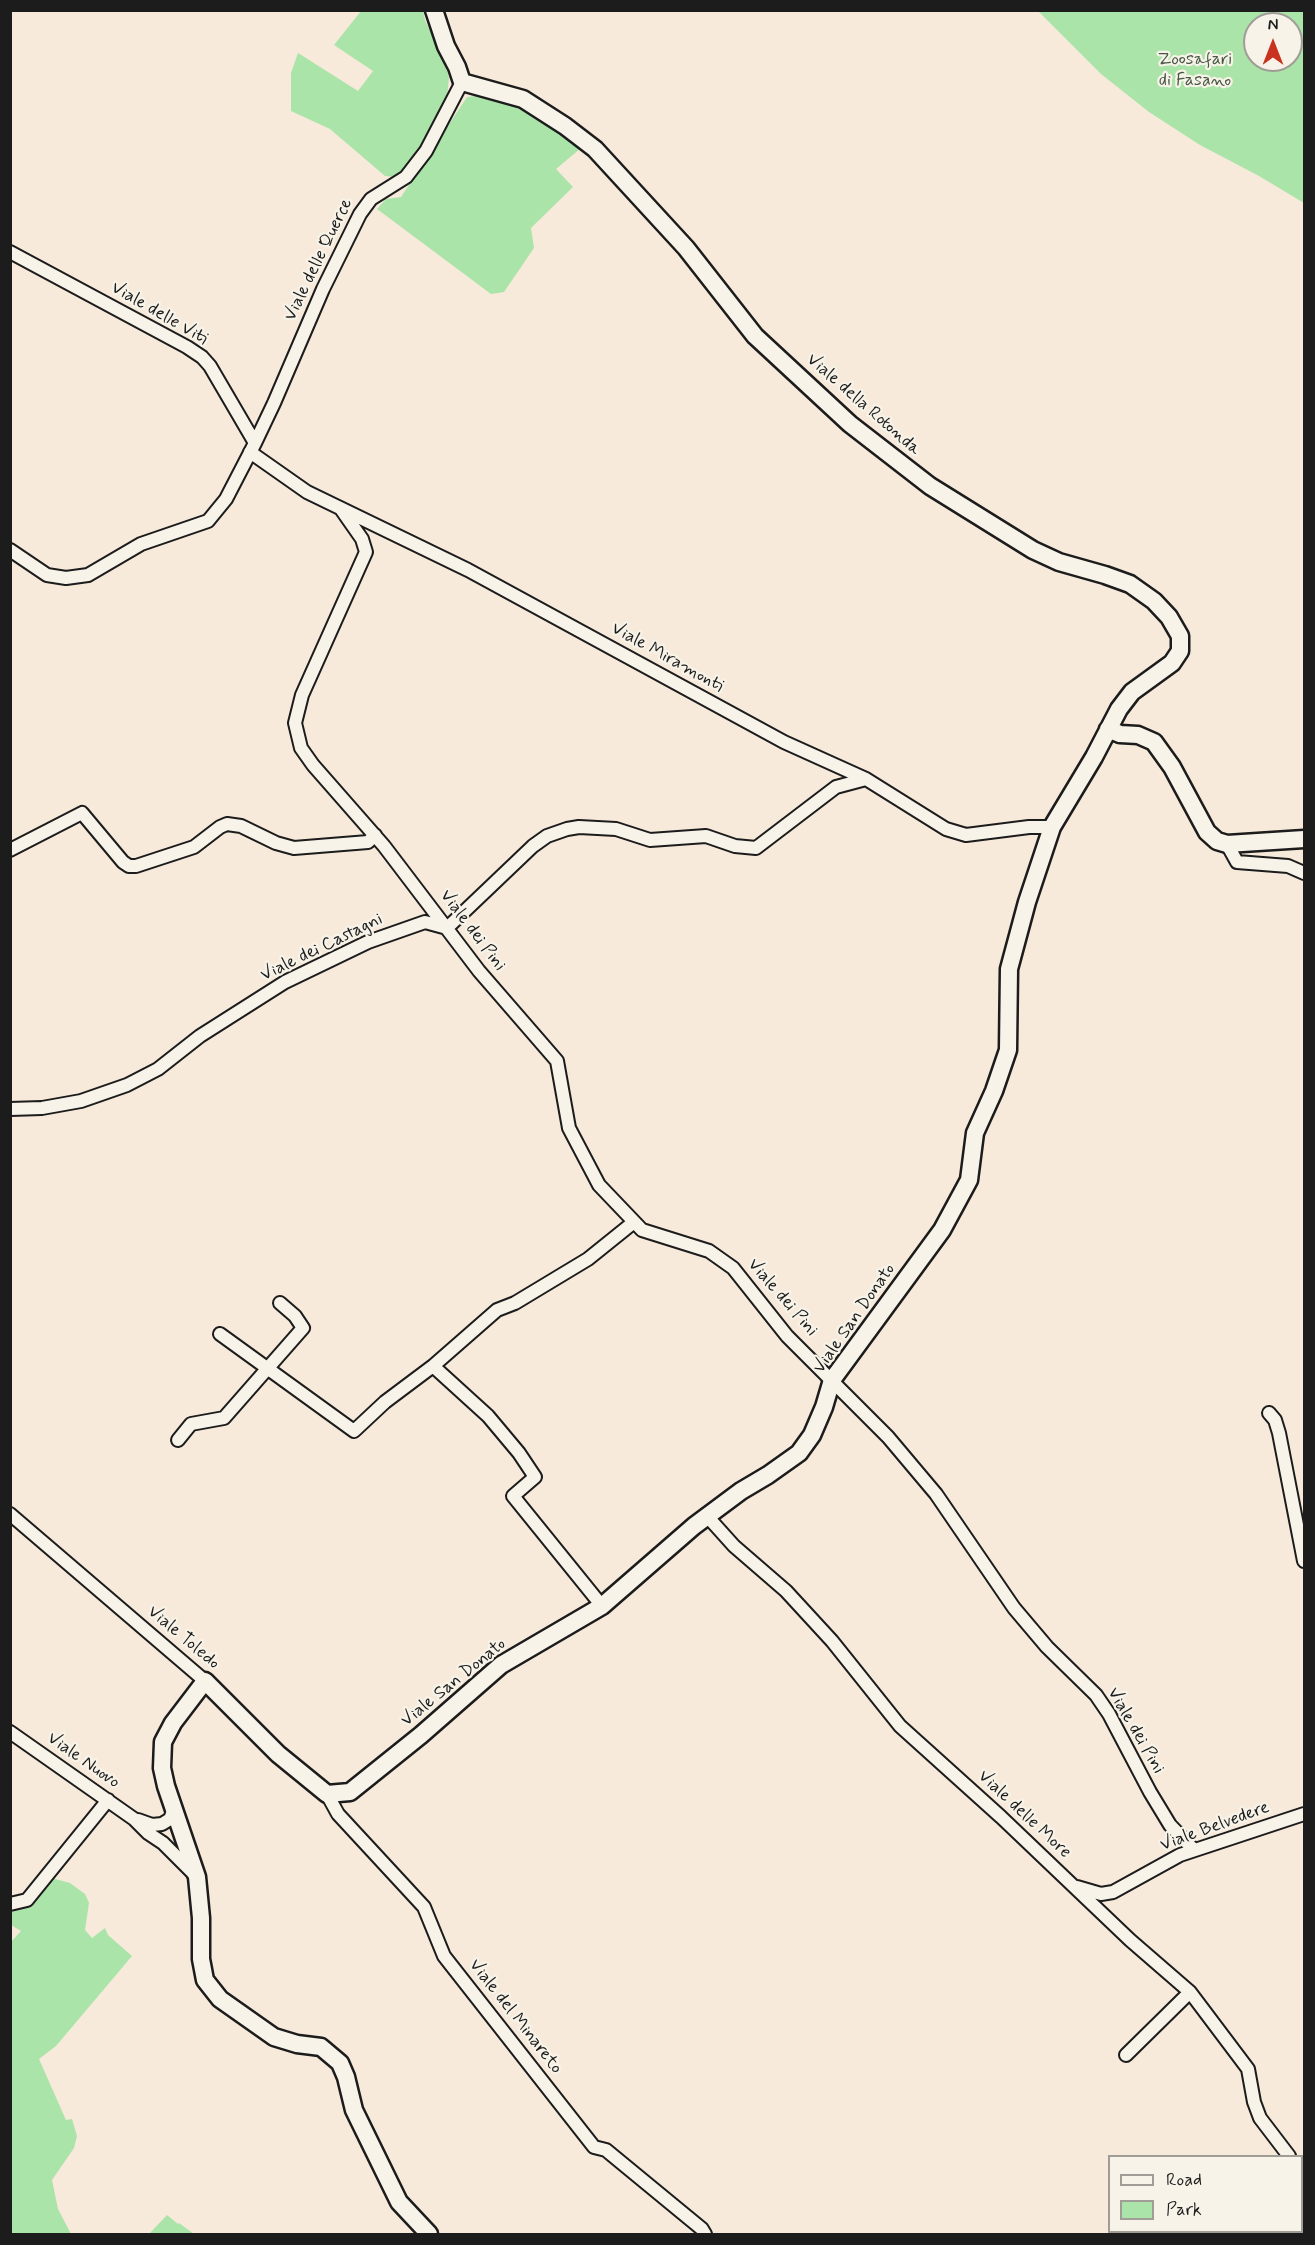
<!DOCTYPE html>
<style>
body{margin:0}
#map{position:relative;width:1315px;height:2245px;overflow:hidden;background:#f7eadb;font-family:Mynerve,sans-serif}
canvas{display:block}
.frame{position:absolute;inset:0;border:12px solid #1c1c1c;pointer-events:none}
.legend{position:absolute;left:1108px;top:2155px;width:195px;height:78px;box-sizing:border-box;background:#f7f3e8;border:2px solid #9f9d96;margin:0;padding:8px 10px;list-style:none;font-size:18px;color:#1c1c1c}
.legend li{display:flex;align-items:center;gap:12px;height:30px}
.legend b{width:30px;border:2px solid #9f9d96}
.north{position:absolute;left:1243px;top:12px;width:60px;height:60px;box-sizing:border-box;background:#f7f3e8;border:2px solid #9f9d96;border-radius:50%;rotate:0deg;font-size:16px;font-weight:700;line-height:24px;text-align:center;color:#1c1c1c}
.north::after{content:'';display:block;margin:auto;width:21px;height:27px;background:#c8321e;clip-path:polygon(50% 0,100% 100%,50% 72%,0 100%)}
</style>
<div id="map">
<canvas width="1315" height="2245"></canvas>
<div class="frame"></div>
<ul class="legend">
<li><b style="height:8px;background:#f7f3e8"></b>Road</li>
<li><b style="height:16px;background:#aae4a8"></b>Park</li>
</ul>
<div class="north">N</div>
</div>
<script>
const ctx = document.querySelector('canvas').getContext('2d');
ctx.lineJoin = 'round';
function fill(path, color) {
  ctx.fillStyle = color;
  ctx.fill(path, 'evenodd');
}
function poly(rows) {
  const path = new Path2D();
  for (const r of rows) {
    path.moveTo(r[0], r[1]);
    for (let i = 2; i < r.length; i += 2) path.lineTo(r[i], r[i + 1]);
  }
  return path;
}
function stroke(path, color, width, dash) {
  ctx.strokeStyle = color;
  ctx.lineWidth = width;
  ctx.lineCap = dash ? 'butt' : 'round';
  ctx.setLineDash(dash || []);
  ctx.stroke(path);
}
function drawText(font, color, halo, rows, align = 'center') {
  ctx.font = font + ' Mynerve,sans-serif';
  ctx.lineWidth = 4.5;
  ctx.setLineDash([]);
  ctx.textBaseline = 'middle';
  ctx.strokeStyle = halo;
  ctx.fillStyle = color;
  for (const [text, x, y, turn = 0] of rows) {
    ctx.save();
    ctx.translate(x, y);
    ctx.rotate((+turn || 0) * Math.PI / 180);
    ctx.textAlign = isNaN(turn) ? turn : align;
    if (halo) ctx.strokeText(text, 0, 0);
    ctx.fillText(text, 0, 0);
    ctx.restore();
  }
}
const green = poly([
 [361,11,423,11,425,20,443,57,449,78,447,97,440,117,409,167,395,177,385,176,330,129,291,111,291,73,298,53,358,91,373,71,334,45],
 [1038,11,1304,11,1304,203,1259,176,1200,145,1149,112,1101,74],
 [1255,24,1291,24,1291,60,1255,60],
 [484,95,530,112,581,148,556,169,573,187,531,228,534,248,504,292,491,294,377,209,386,199,401,197,467,97],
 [48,1877,70,1883,85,1894,89,1903,85,1930,92,1938,105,1928,108,1935,132,1956,56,2046,39,2059,66,2120,72,2119,77,2136,74,2148,52,2180,58,2209,71,2234,11,2234,10,1943,21,1931,11,1925,11,1913],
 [167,2215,178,2224,179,2223,194,2234,149,2234]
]);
const street = poly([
 [10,252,187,347,202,357,210,366,255,443],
 [250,452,307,492,468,570,784,742,866,779,946,829,966,835,1029,827,1052,827],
 [341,509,362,539,366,552,302,695,295,723,301,748,313,765,384,846,479,971,557,1061,569,1128,599,1185,642,1230,709,1251,733,1268,787,1336,888,1437,936,1494,1014,1608,1047,1647,1096,1695,1109,1714,1150,1792,1170,1825,1194,1850],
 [10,550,47,575,66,578,88,575,141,544,208,521,226,499,255,443,274,403,323,289,360,214,371,199,406,177,426,151,462,82],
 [1227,844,1237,862,1288,866,1304,873],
 [10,850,82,813,123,862,129,866,136,866,194,847,220,827,227,824,241,826,276,843,294,848,368,842,375,835],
 [447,928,533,846,547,836,567,829,579,827,616,829,650,840,706,836,735,846,756,848,836,787,866,779],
 [10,1109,42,1108,81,1101,127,1085,158,1069,200,1036,285,982,368,942,425,922,447,928],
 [220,1334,354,1431,385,1402,433,1366,497,1310,515,1303,588,1259,634,1222],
 [433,1366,488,1416,519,1453,535,1477,513,1496,602,1606],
 [1269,1413,1275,1420,1279,1433,1304,1561],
 [178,1440,191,1424,224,1418,303,1328,295,1316,280,1303],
 [10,1514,205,1681],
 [707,1516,734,1546,786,1591,832,1641,900,1726,1001,1817,1130,1940,1190,1992,1248,2069,1254,2102,1260,2118,1289,2156],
 [10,1732,134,1819,148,1833,163,1843,196,1876],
 [327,1794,338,1814,424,1907,444,1956,594,2147,606,2150,702,2229,705,2234],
 [138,1820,152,1825,162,1824,170,1819,174,1809],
 [1077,1887,1101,1894,1113,1892,1180,1855,1304,1814],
 [10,1904,27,1900,108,1800],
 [1126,2055,1190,1992],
 [1302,2173,1303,2179,1302,2184],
 [1271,2232,1273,2234]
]);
const secondary = poly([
 [1108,729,1120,734,1138,735,1154,742,1172,767,1207,832,1217,841,1227,844,1304,839],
 [429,2234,399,2202,354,2110,346,2077,340,2063,321,2047,297,2044,274,2037,220,1999,205,1980,201,1959,201,1918,197,1877,166,1786,162,1768,163,1742,173,1723,205,1681,278,1754,327,1794,350,1792,421,1735,501,1665,602,1606,694,1526,741,1491,768,1475,799,1453,812,1435,824,1407,832,1380,942,1230,969,1180,975,1133,994,1091,1008,1050,1009,969,1027,902,1052,827,1094,757,1119,709,1132,692,1172,663,1180,651,1180,636,1169,617,1154,601,1130,584,1105,575,1059,562,1033,550,930,486,850,424,755,336,686,248,595,149,565,126,523,99,462,82,457,67,446,46,434,10]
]);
const parkNames = [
 ["Zoosafari",1195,60],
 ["di Fasano",1195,81]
];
const streetNames = [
 ["Viale delle Querce",319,260,-64],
 ["Viale delle Viti",159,314,30],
 ["Viale della Rotonda",863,405,41],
 ["Viale Miramonti",667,658,29],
 ["Viale dei Pini",472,931,53],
 ["Viale dei Castagni",322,948,-26],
 ["Viale dei Pini",782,1298,49],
 ["Viale San Donato",855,1319,-55],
 ["Viale Toledo",183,1638,40],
 ["Viale San Donato",454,1683,-39],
 ["Viale dei Pini",1135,1731,60],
 ["Viale Nuovo",83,1761,35],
 ["Viale delle More",1024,1815,43],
 ["Viale Belvedere",1215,1827,-20],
 ["Viale del Minareto",515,2017,52]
];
fill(green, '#aae4a8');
stroke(street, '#1c1c1c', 16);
stroke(secondary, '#1c1c1c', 21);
stroke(street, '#f7f3e8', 12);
stroke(secondary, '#f7f3e8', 16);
drawText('18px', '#475846', '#f7f3e8', parkNames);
drawText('18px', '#1c1c1c', '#f7f3e8', streetNames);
</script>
